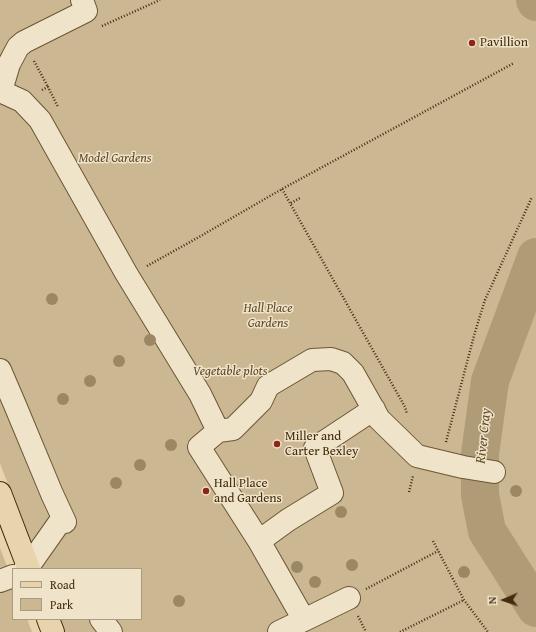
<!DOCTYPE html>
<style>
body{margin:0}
#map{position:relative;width:536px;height:632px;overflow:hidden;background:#e7d4ac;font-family:"Gentium Book Plus",serif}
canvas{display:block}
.legend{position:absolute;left:12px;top:568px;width:130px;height:52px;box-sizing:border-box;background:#efe3c9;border:1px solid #aa9a7e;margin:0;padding:5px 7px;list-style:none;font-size:12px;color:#432c0d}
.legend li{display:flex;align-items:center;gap:8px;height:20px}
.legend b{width:20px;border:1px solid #aa9a7e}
.north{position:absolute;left:484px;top:580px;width:40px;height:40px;-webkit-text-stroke:3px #efe3c9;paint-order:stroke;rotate:268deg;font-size:11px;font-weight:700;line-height:16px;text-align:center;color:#432c0d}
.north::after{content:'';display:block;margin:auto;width:14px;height:18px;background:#432c0d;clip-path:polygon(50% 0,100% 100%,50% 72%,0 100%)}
</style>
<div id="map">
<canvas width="536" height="632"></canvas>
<ul class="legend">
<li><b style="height:5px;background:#e7d4ac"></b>Road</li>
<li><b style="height:11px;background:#cbb791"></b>Park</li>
</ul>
<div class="north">N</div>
</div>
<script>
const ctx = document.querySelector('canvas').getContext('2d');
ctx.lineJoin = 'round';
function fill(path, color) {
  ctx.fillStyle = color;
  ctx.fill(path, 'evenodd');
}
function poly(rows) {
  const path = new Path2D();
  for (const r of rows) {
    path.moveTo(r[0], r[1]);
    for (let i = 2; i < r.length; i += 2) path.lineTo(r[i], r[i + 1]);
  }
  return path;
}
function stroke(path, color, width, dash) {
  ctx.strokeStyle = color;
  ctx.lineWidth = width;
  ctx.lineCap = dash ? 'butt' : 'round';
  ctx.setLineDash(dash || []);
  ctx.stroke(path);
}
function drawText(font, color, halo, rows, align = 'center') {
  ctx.font = font + ' "Gentium Book Plus",serif';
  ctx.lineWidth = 3;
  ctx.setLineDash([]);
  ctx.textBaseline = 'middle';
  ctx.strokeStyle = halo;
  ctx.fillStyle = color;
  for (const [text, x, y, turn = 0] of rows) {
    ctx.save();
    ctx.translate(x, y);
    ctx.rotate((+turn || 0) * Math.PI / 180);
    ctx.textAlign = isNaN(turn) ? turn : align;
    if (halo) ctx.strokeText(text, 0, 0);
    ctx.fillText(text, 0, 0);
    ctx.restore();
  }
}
const green = poly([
 [0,0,536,0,536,632,62,632,57,619,141,619,141,569,39,569,0,463],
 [0,548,13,582,13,619,27,619,32,632,0,632]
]);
const river = poly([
 [535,0,536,2],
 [536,257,490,381,480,454,480,495,487,531,536,608]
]);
const path = poly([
 [102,26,160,0],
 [34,61,48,87],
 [42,90,48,87,58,107],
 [282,189,405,407,407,414],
 [291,203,300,198],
 [147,266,199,237,282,189,514,63],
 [446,442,475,332,485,300,532,197],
 [409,492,413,476],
 [433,541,464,600,488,632],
 [366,589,438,551],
 [358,616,366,632],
 [400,632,464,600]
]);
const minor = poly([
 [0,91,22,101,40,120,126,273,200,394,218,431],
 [1,91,9,64,18,47,24,42,86,11,82,0],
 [0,370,15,405,52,494,65,522,59,523,28,567,25,569],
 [259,541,288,520,332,493,315,448,374,409],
 [0,581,13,576],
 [349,598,304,620,259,541,199,447,218,431,233,429,261,401,268,386,312,360,331,359,343,363,353,373,379,419,417,456,463,467,494,472],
 [101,619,111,632],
 [279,632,304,620]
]);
const major = poly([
 [0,493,29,569],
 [48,619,53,632]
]);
const trees = [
 [52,299],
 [150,340],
 [119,361],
 [90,381],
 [63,399],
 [171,445],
 [140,465],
 [116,483],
 [516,491],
 [341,512],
 [352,565],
 [297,567],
 [464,572],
 [315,582],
 [179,601]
];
const markers = [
 [472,43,4,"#8f2418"],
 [277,444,4,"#8f2418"],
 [206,491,4,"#8f2418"]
];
const poiNames = [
 ["Pavillion",480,43],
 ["Miller and",285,437],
 ["Carter Bexley",285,452],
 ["Hall Place",214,484],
 ["and Gardens",214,499]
];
const parkNames = [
 ["Model Gardens",115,159],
 ["Hall Place",268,309],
 ["Gardens",268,324],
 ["Vegetable plots",230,372]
];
const waterNames = [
 ["River Cray",484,436,-84]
];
fill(green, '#cbb791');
stroke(river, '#af9b76', 38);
stroke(minor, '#6c5635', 24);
stroke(major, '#432c0d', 24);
stroke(path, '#432c0d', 2.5, [1, 2]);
stroke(minor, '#efe3c9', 22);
stroke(major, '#e7d4ac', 22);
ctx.fillStyle = '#9c8763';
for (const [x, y] of trees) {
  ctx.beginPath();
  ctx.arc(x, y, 6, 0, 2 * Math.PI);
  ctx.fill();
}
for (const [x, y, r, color] of markers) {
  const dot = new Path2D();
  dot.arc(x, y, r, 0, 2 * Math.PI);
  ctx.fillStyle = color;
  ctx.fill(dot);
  stroke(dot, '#efe3c9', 1.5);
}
drawText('13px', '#432c0d', '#efe3c9', poiNames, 'left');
drawText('italic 13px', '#5e4827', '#efe3c9', parkNames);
drawText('italic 14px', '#5e4827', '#efe3c9', waterNames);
</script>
